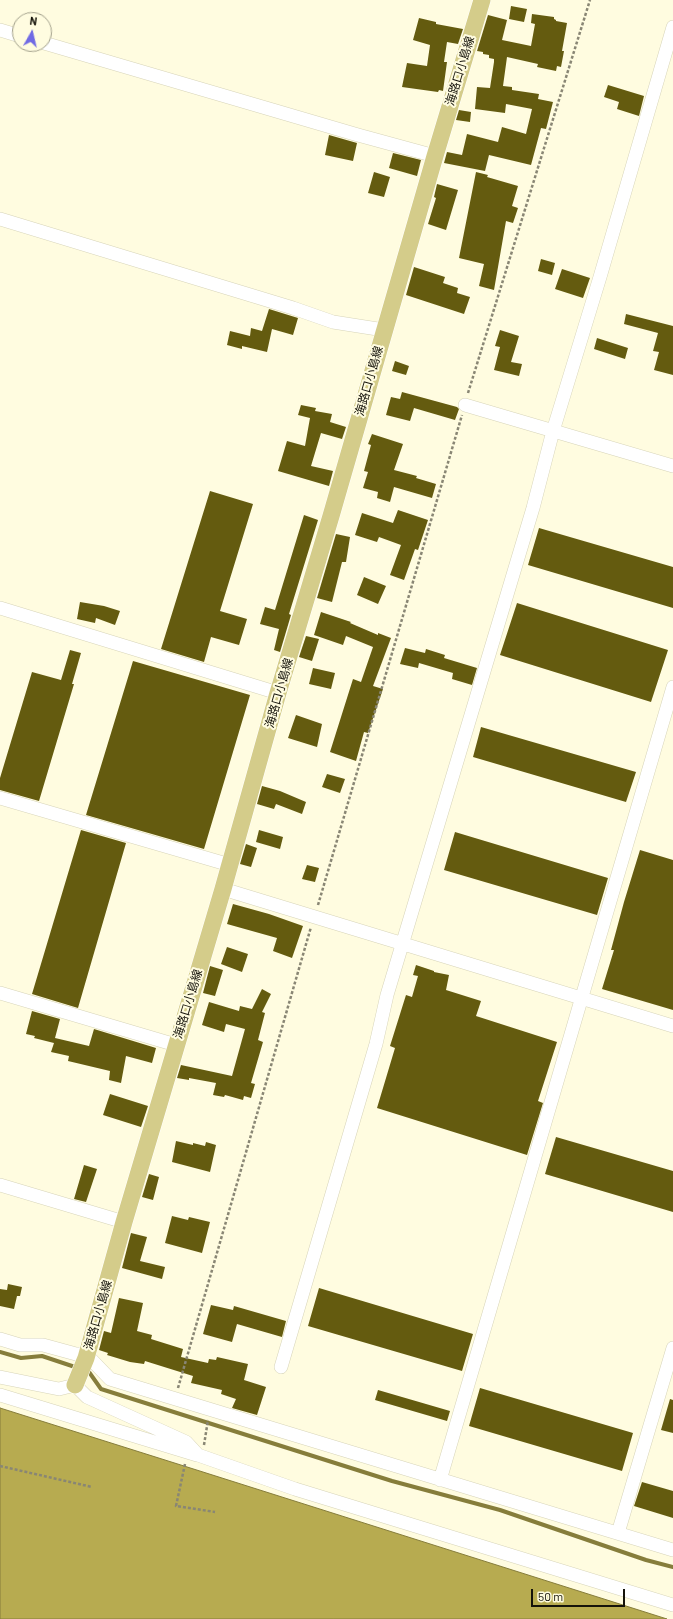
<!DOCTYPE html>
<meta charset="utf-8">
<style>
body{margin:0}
#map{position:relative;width:673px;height:1619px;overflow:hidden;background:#fffce0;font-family:Barlow,sans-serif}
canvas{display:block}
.north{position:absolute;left:12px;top:12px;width:40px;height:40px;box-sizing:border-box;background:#fffce0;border:1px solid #a19f8a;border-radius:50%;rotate:8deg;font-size:11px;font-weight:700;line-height:16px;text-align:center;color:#15130a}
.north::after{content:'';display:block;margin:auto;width:14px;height:18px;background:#706ae4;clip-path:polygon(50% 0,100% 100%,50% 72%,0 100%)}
.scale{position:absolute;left:531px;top:1589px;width:94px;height:18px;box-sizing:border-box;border:2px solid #15130a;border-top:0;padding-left:5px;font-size:12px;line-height:14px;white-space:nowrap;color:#15130a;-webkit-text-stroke:3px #fffce0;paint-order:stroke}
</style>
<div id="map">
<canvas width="673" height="1619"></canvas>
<div class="north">N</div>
<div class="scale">50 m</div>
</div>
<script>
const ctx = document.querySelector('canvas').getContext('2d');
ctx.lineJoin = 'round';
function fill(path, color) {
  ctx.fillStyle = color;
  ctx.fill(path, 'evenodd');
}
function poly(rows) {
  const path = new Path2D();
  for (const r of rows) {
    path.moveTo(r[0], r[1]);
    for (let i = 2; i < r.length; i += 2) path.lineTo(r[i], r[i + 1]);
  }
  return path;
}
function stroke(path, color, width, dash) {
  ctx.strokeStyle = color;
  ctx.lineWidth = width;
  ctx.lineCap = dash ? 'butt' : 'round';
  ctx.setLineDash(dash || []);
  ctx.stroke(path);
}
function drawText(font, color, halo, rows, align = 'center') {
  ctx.font = font + ' Barlow,"Noto Sans JP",sans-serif';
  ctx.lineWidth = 4;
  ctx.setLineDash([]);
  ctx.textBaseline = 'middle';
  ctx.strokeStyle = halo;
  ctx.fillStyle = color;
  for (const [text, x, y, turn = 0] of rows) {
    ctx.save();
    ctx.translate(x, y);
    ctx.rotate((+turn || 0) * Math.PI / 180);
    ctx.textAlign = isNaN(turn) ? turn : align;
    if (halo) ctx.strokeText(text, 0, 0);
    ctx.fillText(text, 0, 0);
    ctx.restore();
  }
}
const water = poly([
 [0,1408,184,1466,667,1619,0,1619,0,1408]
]);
const stream = poly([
 [0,1352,21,1358,42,1356,78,1368],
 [85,1370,89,1372,101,1389,392,1481,500,1510,646,1560,673,1567]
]);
const building = poly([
 [511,6,527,9,524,22,509,19],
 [532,14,554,17,554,19,556,20,556,21,567,23,562,51,564,51,561,67,557,66,556,71,537,67,538,64,507,57,503,86,512,87,512,90,539,94,538,99,553,102,546,129,541,128,531,165,489,155,485,171,444,163,447,152,462,155,467,134,498,142,502,127,526,134,532,109,506,104,505,113,475,109,477,87,490,88,494,62,494,59,489,58,489,55,483,54,483,52,477,51,488,15,507,20,502,40,531,46,535,24,531,23],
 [419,18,436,22,436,24,463,29,458,44,447,42,444,62,447,62,443,91,439,90,438,92,402,87,407,63,427,66,430,45,413,40],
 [608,85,644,96,639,116,617,109,619,102,604,97],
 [459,110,471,112,470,122,456,120],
 [329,135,357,143,353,161,325,155],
 [393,153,421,160,417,176,389,168],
 [374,172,390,177,384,197,368,193],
 [476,172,488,175,487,177,518,186,512,206,518,208,513,223,506,221,494,290,479,286,484,264,459,258],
 [437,184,458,190,446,230,428,224,436,198,434,197],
 [541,259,555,263,552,275,538,271],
 [414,267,445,277,443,283,458,288,457,293,470,297,464,314,406,295],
 [562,269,590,278,583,298,555,289],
 [269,309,298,318,293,335,272,329,267,352,242,346,242,349,227,345,230,331,250,336,251,328,262,331],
 [626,314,673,326,673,375,654,370,659,352,653,351,658,333,624,324],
 [500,330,519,336,511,362,522,364,519,376,494,370,500,347,495,346],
 [597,338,628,348,625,359,594,349],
 [395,361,409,366,406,375,392,371],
 [402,392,457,407,459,409,455,420,414,408,410,421,386,415,391,397,400,399],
 [301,405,316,408,315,411,332,414,330,422,346,427,342,439,321,433,311,466,333,471,329,486,278,471,287,441,305,446,310,418,298,415],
 [372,434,403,444,394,470,417,476,416,478,436,484,432,498,394,487,390,502,377,498,378,492,363,488,368,472,364,471,371,445,368,444],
 [210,491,253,504,220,611,247,619,239,645,211,637,204,662,161,649],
 [398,510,428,520,418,550,415,549,404,580,390,575,401,545,379,537,377,542,355,535,362,513,393,523],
 [304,515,318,520,289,614,291,615,280,652,274,650,279,629,260,624,265,607,275,610],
 [539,528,673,567,673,608,528,565],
 [336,534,350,537,346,562,342,562,332,602,317,598],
 [364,577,386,586,378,604,357,595],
 [80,602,104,606,120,611,115,625,96,618,95,623,77,619],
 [517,603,668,650,651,702,500,655],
 [321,612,351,622,350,623,378,635,378,633,391,638,373,686,383,689,368,733,364,732,356,761,330,752,353,679,361,682,373,647,346,636,343,645,314,635],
 [306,636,319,639,312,661,299,657],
 [405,648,425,653,426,649,445,655,444,658,477,668,472,685,452,679,453,673,419,663,418,668,400,664],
 [70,650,81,653,72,684,74,684,39,801,0,790,0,778,32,672,61,680],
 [133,661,250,695,204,849,86,815],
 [313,668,335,673,331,689,309,684],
 [296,715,322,724,317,747,288,738],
 [481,727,636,772,626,802,473,757],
 [327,774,345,779,340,793,322,787],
 [262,786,280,791,306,802,302,814,276,804,274,809,257,804],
 [81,830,126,843,78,1008,32,994],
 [259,830,283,837,280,849,256,842],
 [455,832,608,878,597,915,444,870],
 [246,844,257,848,251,867,240,864],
 [640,850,673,860,673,1010,602,989,614,950,611,950,624,902],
 [307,865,319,868,315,882,302,879],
 [233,904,269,914,303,926,292,958,273,951,277,938,227,924],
 [227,947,248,954,242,972,221,964],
 [416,965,434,971,434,972,449,975,446,990,481,1001,476,1016,557,1042,538,1101,543,1103,527,1155,377,1108,395,1048,390,1046,406,995,412,997,418,976,413,975],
 [210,966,223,970,215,996,203,993],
 [262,989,271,994,262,1012,265,1013,258,1040,263,1042,251,1083,255,1084,251,1098,244,1096,243,1100,225,1095,224,1097,213,1095,216,1083,189,1078,189,1080,177,1078,181,1065,232,1076,245,1029,226,1024,224,1032,202,1025,209,1002,239,1011,240,1006,252,1009],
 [32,1011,60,1019,55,1038,89,1046,94,1029,156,1048,152,1063,126,1056,121,1083,109,1080,110,1071,68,1061,69,1056,51,1052,54,1043,34,1038,35,1036,26,1034],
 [110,1094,148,1106,141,1127,103,1115],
 [556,1137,673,1171,673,1212,545,1174],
 [176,1141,193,1145,193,1143,205,1146,206,1142,216,1145,210,1172,172,1162],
 [84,1165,97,1169,86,1202,74,1199],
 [149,1174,159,1177,153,1200,142,1197],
 [172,1216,188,1220,189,1217,210,1222,202,1253,165,1243],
 [131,1233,147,1237,140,1261,165,1267,162,1279,122,1268],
 [8,1284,22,1287,20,1296,17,1296,14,1309,0,1306,0,1289,7,1290],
 [319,1288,473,1334,462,1371,308,1326],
 [119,1298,143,1303,137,1331,152,1335,151,1339,183,1349,181,1357,208,1363,209,1359,216,1360,217,1357,248,1364,244,1380,266,1387,257,1415,232,1408,236,1399,221,1394,222,1390,191,1383,193,1376,145,1361,144,1364,130,1362,107,1355,108,1353,99,1350,104,1331,111,1333],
 [211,1305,233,1310,234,1306,286,1321,282,1337,237,1324,232,1342,203,1334],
 [480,1388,633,1433,622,1471,469,1426],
 [378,1390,450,1411,447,1421,375,1400],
 [670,1399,673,1400,673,1433,661,1430],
 [642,1482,673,1491,673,1518,634,1506]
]);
const path = poly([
 [468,393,590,0],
 [318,905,462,415],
 [178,1388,311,927],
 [204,1445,208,1420],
 [185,1464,176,1506,215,1512],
 [0,1466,92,1487]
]);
const minor = poly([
 [0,30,20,36],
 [44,43,358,135,435,156],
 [0,219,293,308,333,322,384,330],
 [465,405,673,466],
 [0,608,278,693],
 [0,798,230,865],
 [223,889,673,1026],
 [0,993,176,1045],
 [0,1185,124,1222],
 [0,1339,20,1345,43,1345,76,1354,86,1354,110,1379,673,1550],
 [281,1367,376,1044,387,995,533,508,553,431,600,277,673,27],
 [0,1377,59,1389,75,1385,87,1397,186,1442,198,1455,295,1489,673,1605],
 [0,1395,197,1455],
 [440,1480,673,687],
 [618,1533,673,1348]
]);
const major = poly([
 [75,1385,86,1358,124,1222,223,889,278,693,331,516,435,156,482,0]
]);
const streetNames = [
 ["海路口小島線",460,71,-73],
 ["海路口小島線",369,381,-74],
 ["海路口小島線",279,693,-74],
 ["海路口小島線",188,1004,-73],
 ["海路口小島線",98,1315,-74]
];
fill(water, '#b7ab50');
stroke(water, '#867d3b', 1);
stroke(stream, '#867d3b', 4);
fill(building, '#645b0f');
stroke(minor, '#d7d4b9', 14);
stroke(major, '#fff', 18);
stroke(path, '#898674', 2.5, [3, 2]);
stroke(minor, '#fff', 13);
stroke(major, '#d4cc8a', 17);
drawText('12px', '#15130a', '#fffce0', streetNames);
</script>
